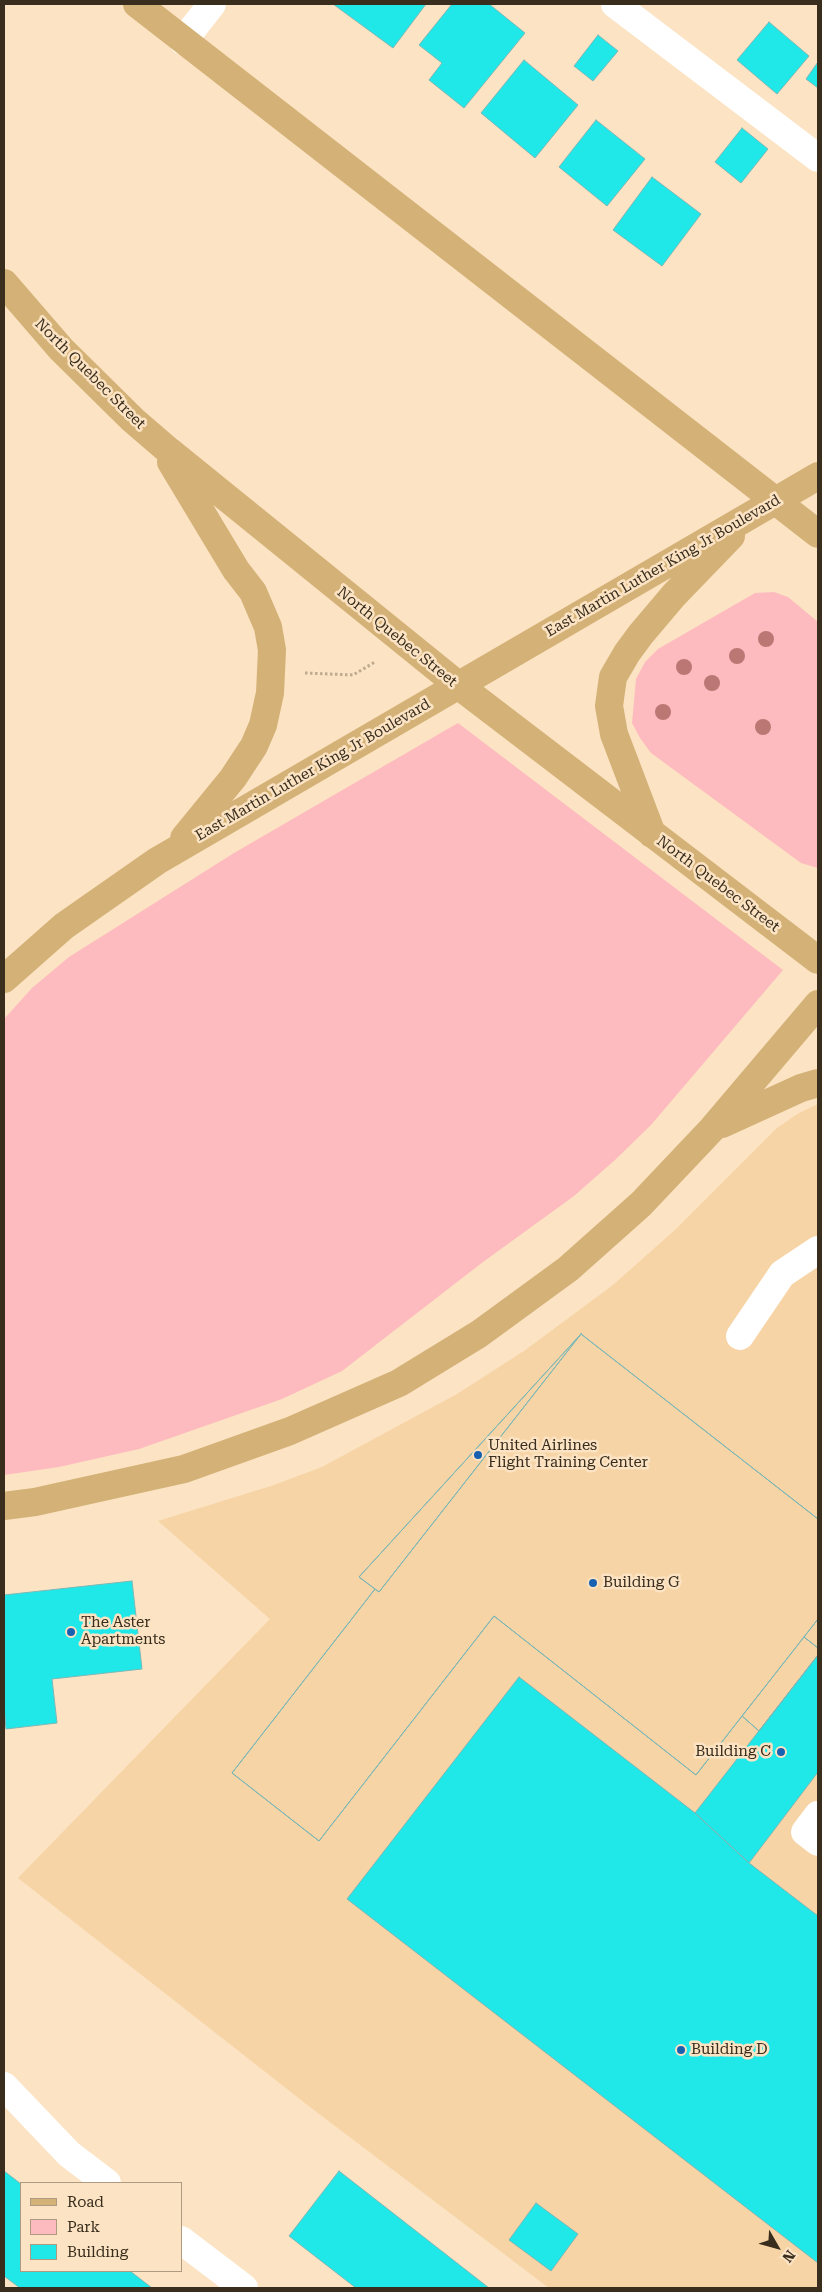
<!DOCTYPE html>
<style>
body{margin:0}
#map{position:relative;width:822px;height:2292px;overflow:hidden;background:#fbe3c3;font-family:"Roboto Serif",serif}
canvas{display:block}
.frame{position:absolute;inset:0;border:5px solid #392d1d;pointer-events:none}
.legend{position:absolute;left:20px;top:2182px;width:162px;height:90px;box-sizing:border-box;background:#fbe3c3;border:1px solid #ad9a81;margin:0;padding:6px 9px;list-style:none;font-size:15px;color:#392d1d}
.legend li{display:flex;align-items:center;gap:10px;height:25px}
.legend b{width:25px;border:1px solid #ad9a81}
.north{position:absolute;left:752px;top:2222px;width:50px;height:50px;-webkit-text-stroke:4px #fbe3c3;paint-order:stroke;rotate:128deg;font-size:14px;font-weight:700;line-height:20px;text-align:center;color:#392d1d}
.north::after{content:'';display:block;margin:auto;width:18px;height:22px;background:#392d1d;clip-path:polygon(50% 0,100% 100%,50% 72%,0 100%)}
</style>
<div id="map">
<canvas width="822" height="2292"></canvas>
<div class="frame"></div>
<ul class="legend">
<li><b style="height:6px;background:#d4b176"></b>Road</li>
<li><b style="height:14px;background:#febbbf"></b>Park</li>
<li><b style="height:14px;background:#20e8e8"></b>Building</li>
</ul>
<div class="north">N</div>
</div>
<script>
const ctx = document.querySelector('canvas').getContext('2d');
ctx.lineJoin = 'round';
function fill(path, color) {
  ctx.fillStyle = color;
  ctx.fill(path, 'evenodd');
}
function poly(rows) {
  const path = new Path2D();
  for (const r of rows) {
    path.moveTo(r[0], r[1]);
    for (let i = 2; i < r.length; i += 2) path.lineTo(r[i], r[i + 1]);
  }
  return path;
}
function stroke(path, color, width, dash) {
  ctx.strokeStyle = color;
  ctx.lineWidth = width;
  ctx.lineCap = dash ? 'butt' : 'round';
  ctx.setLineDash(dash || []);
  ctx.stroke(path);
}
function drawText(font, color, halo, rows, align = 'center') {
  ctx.font = font + ' "Roboto Serif",serif';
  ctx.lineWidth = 5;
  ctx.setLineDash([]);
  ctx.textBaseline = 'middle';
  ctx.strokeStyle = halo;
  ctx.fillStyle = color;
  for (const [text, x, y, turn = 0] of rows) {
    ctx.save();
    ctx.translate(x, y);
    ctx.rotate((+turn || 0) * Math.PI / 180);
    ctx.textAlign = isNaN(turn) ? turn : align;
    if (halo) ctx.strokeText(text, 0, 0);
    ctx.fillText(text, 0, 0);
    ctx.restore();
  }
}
const built = poly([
 [818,1104,818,2288,549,2288,310,2107,18,1878,270,1619,158,1521,274,1485,322,1467,457,1394,524,1351,613,1285,676,1229,777,1128,799,1113]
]);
const green = poly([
 [774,592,788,597,818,622,818,868,801,863,651,753,640,738,632,723,636,679,645,662,658,649,755,593],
 [458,723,783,970,651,1125,615,1160,574,1196,483,1262,342,1371,282,1399,139,1449,59,1467,4,1475,4,1019,32,988,69,957,234,853]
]);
const building = poly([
 [333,4,426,4,393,48,333,4],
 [452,4,489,4,525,33,464,108,429,80,442,63,419,45,452,4],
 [769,22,809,56,777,94,737,60,769,22],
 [598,35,618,51,593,81,574,66,598,35],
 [524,60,578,105,535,158,481,113,524,60],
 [818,62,818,88,806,79,818,62],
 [596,120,645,159,607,206,559,167,596,120],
 [742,128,768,149,741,183,715,162,742,128],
 [652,177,701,214,662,266,613,230,652,177],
 [581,1334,379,1592,359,1577,581,1334],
 [581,1334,818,1519,818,1619,696,1775,494,1616,319,1841,232,1773,375,1589,379,1592,581,1334],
 [581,1334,818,1519,818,1619,804,1637,818,1648,818,1655,759,1731,742,1716,696,1775,494,1616,319,1841,232,1773,375,1589,359,1577,581,1334],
 [132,1581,142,1669,52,1679,57,1723,6,1729,4,1706,4,1595,132,1581],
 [804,1637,818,1648,818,1655,759,1731,742,1716,804,1637],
 [818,1655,818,1772,749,1863,695,1813,818,1655],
 [519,1677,695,1813,749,1863,818,1916,818,2263,347,1899,519,1677],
 [4,2171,21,2184,21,2271,130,2271,152,2288,20,2288,4,2276,4,2171],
 [339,2171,489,2288,356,2288,289,2236,339,2171],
 [536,2203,578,2234,551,2271,509,2240,536,2203]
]);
const path = poly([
 [305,673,353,675,375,662]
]);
const minor = poly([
 [615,4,818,158],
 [183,41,212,4],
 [740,1336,782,1274,818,1250],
 [818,1815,805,1832,818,1842],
 [4,2086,69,2154,107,2183],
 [181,2240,244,2288]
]);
const major = poly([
 [137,4,818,534],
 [4,283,61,349,133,420,169,451,458,685,818,960],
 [171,462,236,570,253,592,268,627,272,650,270,693,263,725,254,746,233,778,184,838],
 [652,834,614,734,609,706,613,677,627,653,641,634,674,595,731,536],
 [4,979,64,926,157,861,818,476],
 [722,1124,801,1088,818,1083],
 [4,1506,35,1502,184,1469,290,1431,399,1383,479,1334,568,1269,641,1204,712,1129,818,1004]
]);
const trees = [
 [766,639],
 [737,656],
 [684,667],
 [712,683],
 [663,712],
 [763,727]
];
const markers = [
 [478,1455,5,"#1860b0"],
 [593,1583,5,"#1860b0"],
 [71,1632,5,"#1860b0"],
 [781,1752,5,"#1860b0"],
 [681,2050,5,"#1860b0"]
];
const streetNames = [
 ["North Quebec Street",90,374,45],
 ["East Martin Luther King Jr Boulevard",663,566,-30],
 ["North Quebec Street",397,637,39],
 ["East Martin Luther King Jr Boulevard",313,770,-30],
 ["North Quebec Street",718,884,37]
];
const poiNames = [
 ["United Airlines",488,1446],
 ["Flight Training Center",488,1463],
 ["Building G",603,1583],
 ["The Aster",81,1623],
 ["Apartments",81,1640],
 ["Building C",771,1752,"right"],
 ["Building D",691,2050]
];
fill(built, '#f7d4a5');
fill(green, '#febbbf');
fill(building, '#20e8e8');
stroke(building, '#7bb7b6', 1);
stroke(path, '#beaa8f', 3, [2.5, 2.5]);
stroke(minor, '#fff', 28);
stroke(major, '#d4b176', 28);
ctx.fillStyle = '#ba7773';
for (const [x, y] of trees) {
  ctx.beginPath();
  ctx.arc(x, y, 8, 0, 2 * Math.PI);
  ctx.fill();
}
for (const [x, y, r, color] of markers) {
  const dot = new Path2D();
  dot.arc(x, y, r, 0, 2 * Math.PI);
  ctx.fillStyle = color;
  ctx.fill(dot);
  stroke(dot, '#fbe3c3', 2);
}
drawText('15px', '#392d1d', '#fbe3c3', streetNames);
drawText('15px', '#392d1d', '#fbe3c3', poiNames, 'left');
</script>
